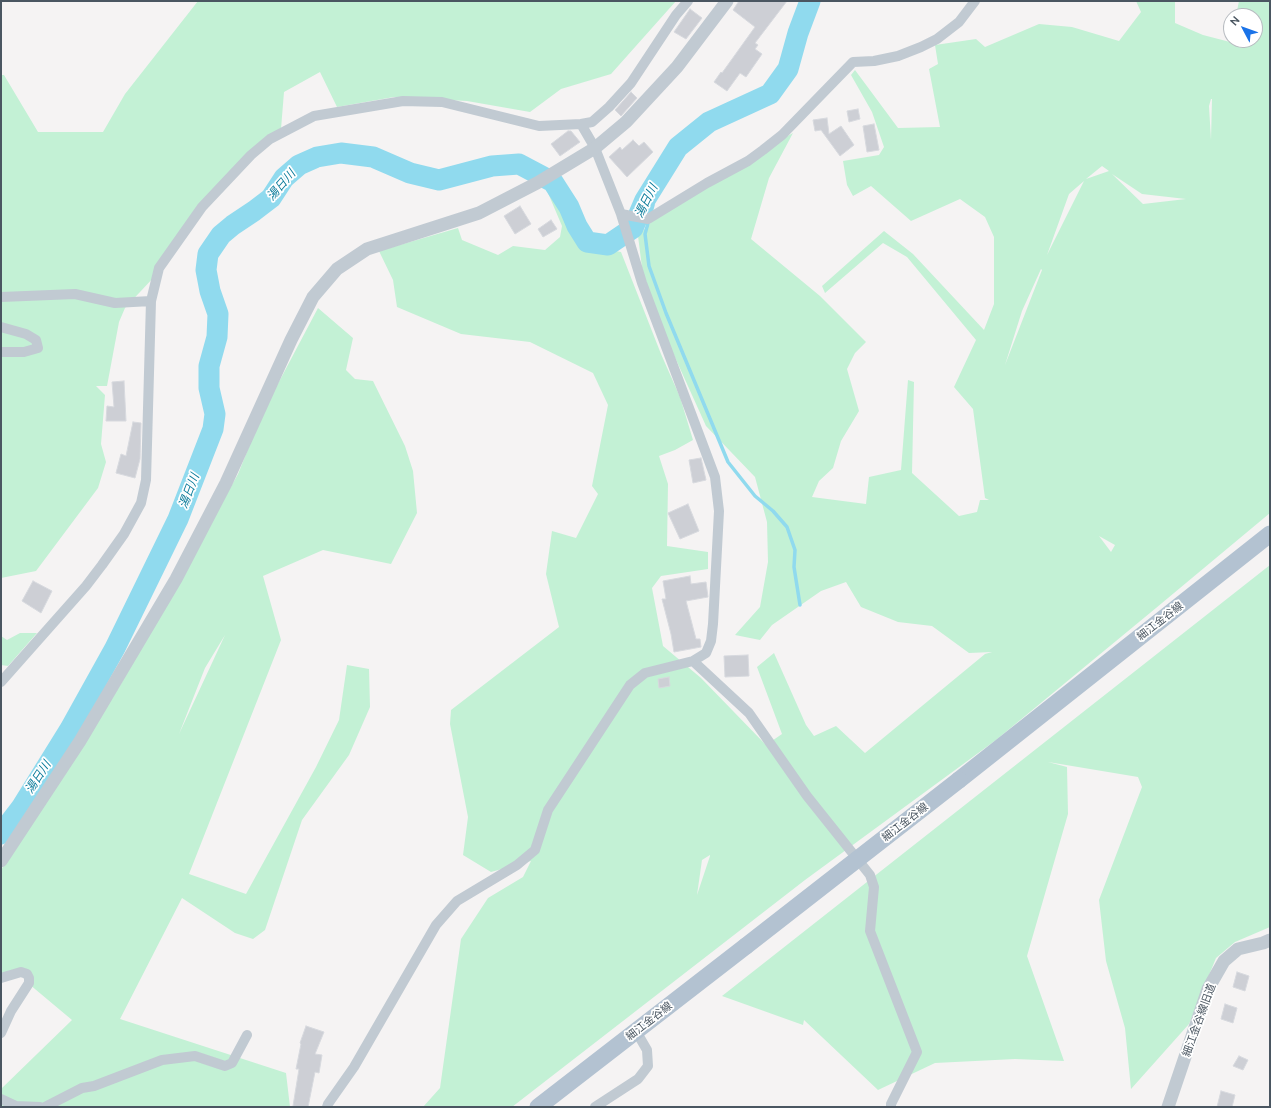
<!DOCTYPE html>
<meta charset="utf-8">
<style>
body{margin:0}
#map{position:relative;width:1271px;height:1108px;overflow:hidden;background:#f5f3f3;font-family:Ubuntu,sans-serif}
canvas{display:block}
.frame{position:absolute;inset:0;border:2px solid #4a5661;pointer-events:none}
.north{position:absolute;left:1223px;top:8px;width:40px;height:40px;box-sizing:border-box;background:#fff;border:1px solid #b7bbc0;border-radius:50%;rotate:311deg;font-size:11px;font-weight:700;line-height:16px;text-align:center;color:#4a5661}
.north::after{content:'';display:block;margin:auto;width:14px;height:18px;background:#1a73e8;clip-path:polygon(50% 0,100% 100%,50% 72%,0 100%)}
</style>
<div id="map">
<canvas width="1271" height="1108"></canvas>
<div class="frame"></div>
<div class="north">N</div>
</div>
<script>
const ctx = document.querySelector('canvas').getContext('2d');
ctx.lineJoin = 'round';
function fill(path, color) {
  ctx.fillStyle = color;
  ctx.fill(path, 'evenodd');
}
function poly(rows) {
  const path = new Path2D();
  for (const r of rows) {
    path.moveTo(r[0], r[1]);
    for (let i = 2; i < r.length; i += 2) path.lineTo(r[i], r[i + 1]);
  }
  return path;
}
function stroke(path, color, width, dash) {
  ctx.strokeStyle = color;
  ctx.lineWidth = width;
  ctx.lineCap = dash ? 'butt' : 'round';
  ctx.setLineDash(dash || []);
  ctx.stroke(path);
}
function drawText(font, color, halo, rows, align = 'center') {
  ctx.font = font + ' Ubuntu,"Noto Sans JP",sans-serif';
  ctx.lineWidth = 3.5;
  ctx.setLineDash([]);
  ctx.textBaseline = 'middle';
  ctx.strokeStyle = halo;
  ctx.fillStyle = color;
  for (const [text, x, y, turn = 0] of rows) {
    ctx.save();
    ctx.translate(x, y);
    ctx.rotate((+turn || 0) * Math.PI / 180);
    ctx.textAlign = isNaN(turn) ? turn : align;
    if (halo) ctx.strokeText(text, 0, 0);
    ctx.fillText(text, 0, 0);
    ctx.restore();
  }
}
const green = poly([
 [198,1,676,1,611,74,561,89,530,112,467,101,394,97,337,107,320,72,284,92,281,129,207,196,155,276,125,308,119,322,107,386,96,386,105,395,101,444,106,462,98,488,36,571,1,578,1,75,4,75,38,132,103,132,125,94],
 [1136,1,1175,1,1175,23,1203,35,1230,42,1231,40,1255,40,1255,16,1236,16,1239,1,1270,1,1270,513,1156,608,996,740,805,880,512,1107,423,1107,440,1088,461,939,488,898,523,877,531,861,491,872,463,855,468,817,450,724,451,710,559,627,546,574,552,531,576,538,598,494,592,486,608,405,593,373,530,342,461,334,397,307,393,280,379,251,458,228,462,240,498,255,513,246,545,250,560,237,562,226,548,193,558,199,588,246,621,252,661,354,680,397,693,440,675,450,659,456,668,484,667,546,708,552,708,569,661,576,652,588,663,646,701,678,766,745,782,734,757,667,774,653,806,725,814,736,836,726,865,753,985,654,992,652,969,653,932,626,898,622,861,607,846,582,821,591,772,625,760,640,735,635,760,607,768,562,767,522,755,477,706,426,645,291,638,236,664,209,769,146,793,133,769,178,751,239,820,296,866,342,855,353,847,369,859,411,841,441,833,468,819,481,812,497,866,504,869,477,901,470,908,380,914,382,912,473,959,516,977,512,980,500,989,500,985,498,973,409,954,387,976,340,907,257,883,243,825,293,822,286,884,231,913,254,984,330,994,304,994,237,985,217,960,199,911,221,871,186,853,196,847,185,843,161,879,155,884,147,872,112,851,75,855,70,898,128,940,127,929,69,938,64,935,45,976,39,985,47,1039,24,1072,27,1119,41,1141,12],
 [1211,99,1212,99,1211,140,1209,106],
 [1102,166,1109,171,1086,179],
 [1112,174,1142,194,1186,199,1143,204],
 [1084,181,1047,255,1069,194],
 [1041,269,1042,270,1005,365,1022,311],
 [1099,536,1115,545,1111,552],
 [710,855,710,856,697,895,702,860],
 [318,308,353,338,346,370,355,379,373,381,405,446,413,471,417,513,391,564,323,550,263,576,281,640,189,874,246,894,316,767,339,720,347,665,369,669,370,707,349,755,302,820,265,930,253,939,235,933,182,898,120,1019,286,1073,290,1107,1,1107,1,1089,72,1020,29,984,22,976,1,979,1,870,66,773,122,682,238,474,263,412],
 [225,635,179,734,205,668],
 [1270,565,1270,927,1235,942,1216,958,1189,1024,1131,1089,1125,1028,1106,961,1099,900,1142,787,1138,777,1048,762,1067,767,1068,814,1027,956,1064,1061,1015,1059,935,1063,878,1090,804,1020,803,1025,722,996],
 [20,633,37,633,8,666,1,665,1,636,7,640]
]);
const stream = poly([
 [645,200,653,205,645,234,649,266,666,313,728,462,755,496,773,511,787,527,795,550,794,567,800,605]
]);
const river = poly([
 [1,834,21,808,70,729,115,648,178,519,213,429,215,414,209,388,209,366,217,337,218,314,210,291,206,270,208,254,221,235,233,225,254,211,271,198,284,178,299,165,317,157,341,153,373,157,410,173,439,180,492,166,519,164,553,182,569,207,577,226,587,242,608,245,633,228,645,200,678,147,709,122,770,94,788,69,798,33,810,1]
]);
const building = poly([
 [739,1,787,1,755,43,758,45,755,49,762,54,746,77,740,73,727,91,714,82,721,72,722,73,755,27,733,10,739,1],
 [690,9,702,18,686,39,674,32,690,9],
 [631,92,637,98,621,116,615,110,631,92],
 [858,109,860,119,849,122,847,111,858,109],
 [827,118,829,134,841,126,854,145,840,156,821,130,815,131,813,120,827,118],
 [874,124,879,150,867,152,863,126,874,124],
 [568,131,571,131,580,142,560,156,551,144,568,131],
 [633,140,639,146,644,142,653,152,627,177,609,157,620,147,622,150,633,140],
 [520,206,531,224,515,234,504,216,520,206],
 [551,220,557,229,543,237,538,229,551,220],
 [124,381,126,421,106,421,107,406,114,407,112,382,124,381],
 [133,422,141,423,140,459,135,478,116,473,121,454,126,456,133,422],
 [701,458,706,480,693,483,689,460,701,458],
 [688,504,699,531,680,539,668,513,688,504],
 [690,576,691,584,706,582,708,597,686,601,696,639,700,639,701,647,674,652,671,634,662,599,666,599,663,581,690,576],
 [33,581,52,591,41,613,22,601,33,581],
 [748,655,749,676,725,677,724,656,748,655],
 [669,677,670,686,659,688,658,679,669,677],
 [1237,972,1249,976,1245,991,1233,987,1237,972],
 [1225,1004,1237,1008,1233,1023,1221,1019,1225,1004],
 [306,1026,324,1032,315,1054,322,1055,319,1073,315,1072,308,1107,300,1107,293,1106,299,1069,296,1069,301,1044,300,1043,306,1026],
 [1239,1056,1248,1060,1243,1070,1233,1066,1239,1056],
 [1221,1091,1235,1095,1232,1107,1217,1107,1221,1091]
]);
const minor = poly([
 [621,214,648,219,707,183,748,161,763,150,782,135,853,62,874,61,898,56,921,47,937,39,959,22,975,1],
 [1,297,75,294,115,303,151,301],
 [1,327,26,334,36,340,38,348,24,352,1,352],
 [693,661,749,713,807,796,870,875,874,887,870,931,917,1052,891,1104,891,1107],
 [1,682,86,586,102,565,124,534,141,503,146,480,151,301,159,268,202,207,251,155,270,139,314,116,403,101,442,102,539,126,581,124,592,122,609,107,631,83,676,15,688,1],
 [1,978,21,972,27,974,29,978,29,983,11,1011,1,1033],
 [1,1099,16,1106,40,1107],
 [45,1107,82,1088,94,1086,162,1060,195,1056,225,1066,232,1063,247,1035],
 [327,1107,328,1104,354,1067,436,925,457,901,517,865,535,850,548,810,630,685,645,673,693,661,706,653,711,641,713,624,719,511,715,477,642,283,621,214,595,148,581,124],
 [595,1107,638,1079,648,1066,647,1050,636,1031]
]);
const tertiary = poly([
 [1,861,80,741,176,579,226,483,291,340,313,297,337,269,367,249,479,213,537,183,595,148,626,122,677,67,727,1],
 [1168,1107,1208,989,1224,961,1238,949,1263,943,1270,940]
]);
const primary = poly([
 [959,780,1270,534],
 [538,1107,746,946]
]);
const primaryBridge = poly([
 [746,946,959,780]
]);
const streetNames = [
 ["細江金谷線",1160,621,-38],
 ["細江金谷線",905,822,-38],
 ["細江金谷線旧道",1199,1020,-70],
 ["細江金谷線",649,1021,-38]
];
const waterNames = [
 ["湯日川",281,185,-49],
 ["湯日川",646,201,-63],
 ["湯日川",189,491,-69],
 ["湯日川",38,777,-57]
];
fill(green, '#c3f1d5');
stroke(stream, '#90daee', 3.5);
stroke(river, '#90daee', 21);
fill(building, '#cdcfd5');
stroke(building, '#d7d9de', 1);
stroke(minor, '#c1cad2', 10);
stroke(tertiary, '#c1cad2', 13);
stroke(primary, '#b3c2d1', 17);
stroke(primaryBridge, '#b3c2d1', 17);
drawText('11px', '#4a5661', '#fff', streetNames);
drawText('italic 12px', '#0c7c9b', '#fff', waterNames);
</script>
